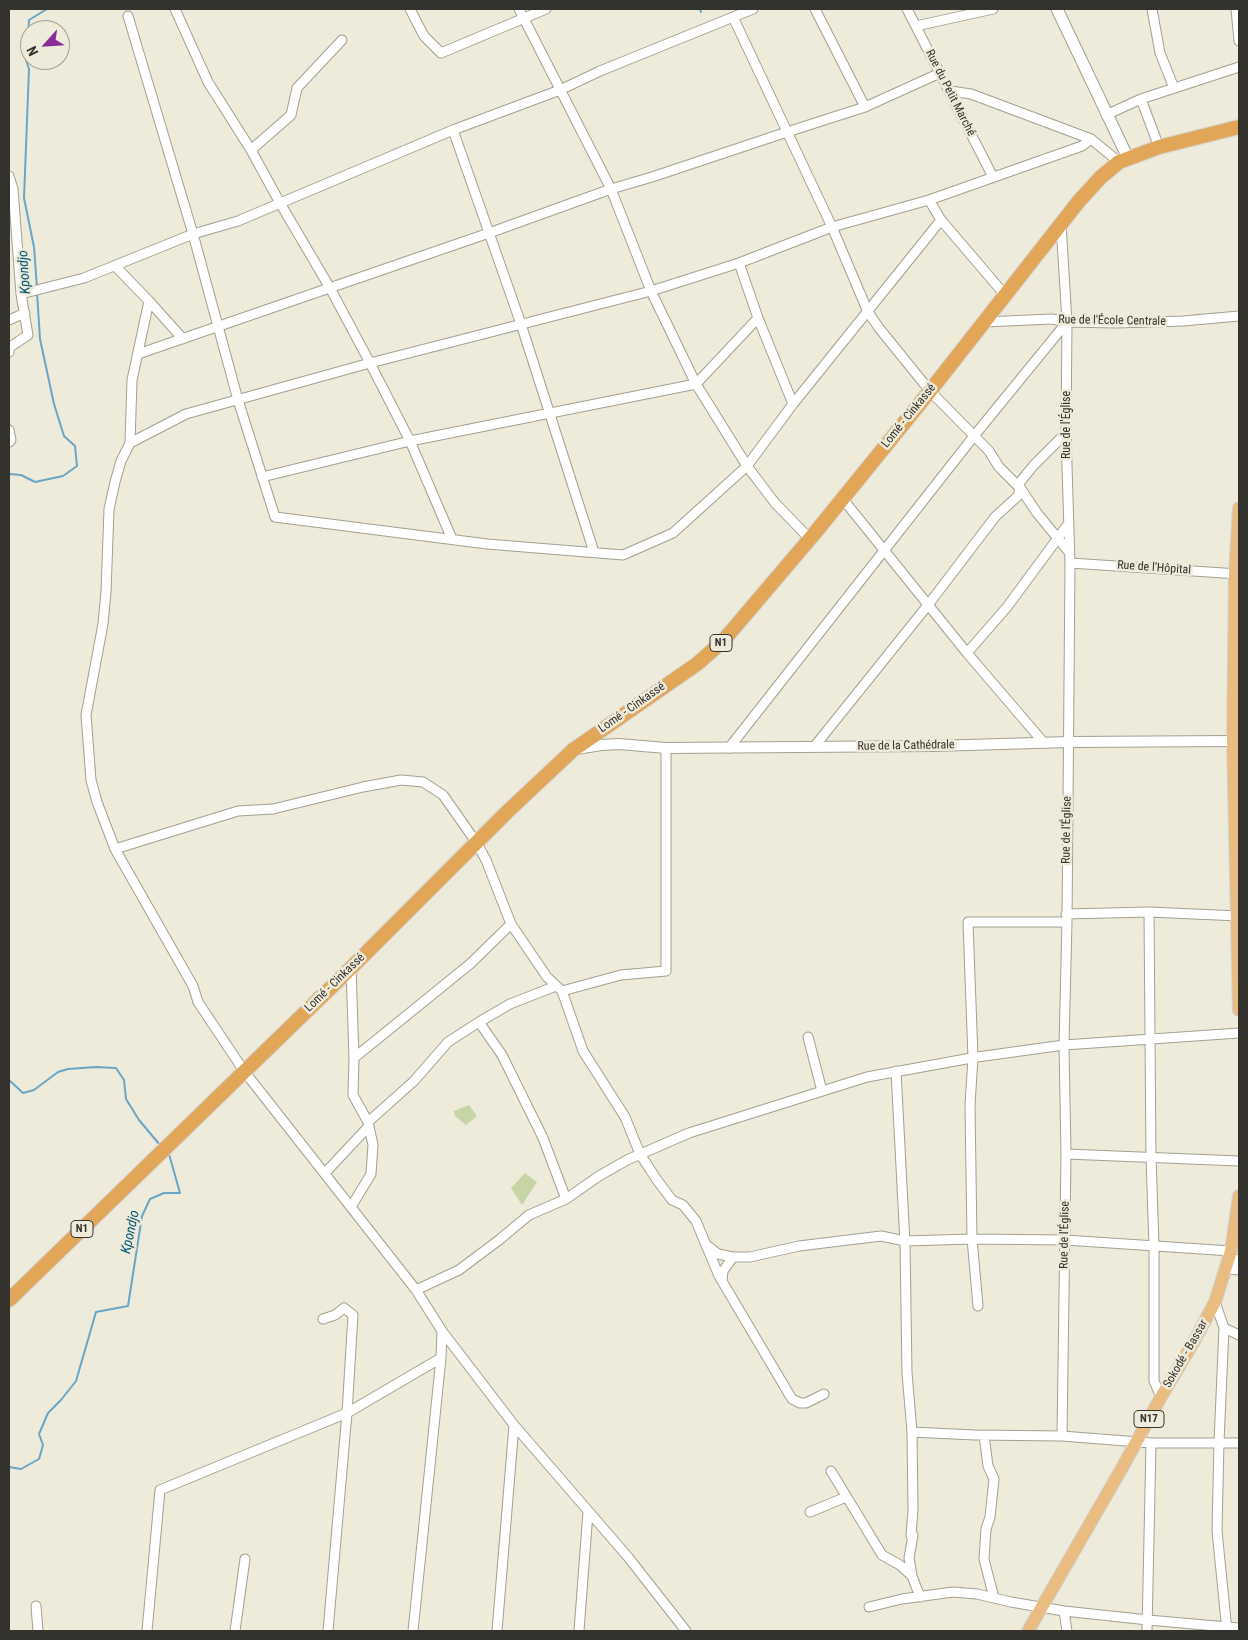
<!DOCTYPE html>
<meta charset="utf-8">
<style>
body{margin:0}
#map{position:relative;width:1248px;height:1640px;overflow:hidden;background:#eeebda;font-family:"Roboto Condensed",sans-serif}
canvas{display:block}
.frame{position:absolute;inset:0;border:10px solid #34322c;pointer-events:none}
.north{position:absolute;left:20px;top:20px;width:50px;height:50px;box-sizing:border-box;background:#eeebda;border:1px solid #a4a194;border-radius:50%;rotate:244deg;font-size:14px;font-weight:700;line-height:20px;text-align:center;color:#34322c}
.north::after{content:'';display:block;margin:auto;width:18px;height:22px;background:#8b2d98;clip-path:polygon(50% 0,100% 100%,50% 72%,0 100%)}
</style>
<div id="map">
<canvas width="1248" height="1640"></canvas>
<div class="frame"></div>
<div class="north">N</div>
</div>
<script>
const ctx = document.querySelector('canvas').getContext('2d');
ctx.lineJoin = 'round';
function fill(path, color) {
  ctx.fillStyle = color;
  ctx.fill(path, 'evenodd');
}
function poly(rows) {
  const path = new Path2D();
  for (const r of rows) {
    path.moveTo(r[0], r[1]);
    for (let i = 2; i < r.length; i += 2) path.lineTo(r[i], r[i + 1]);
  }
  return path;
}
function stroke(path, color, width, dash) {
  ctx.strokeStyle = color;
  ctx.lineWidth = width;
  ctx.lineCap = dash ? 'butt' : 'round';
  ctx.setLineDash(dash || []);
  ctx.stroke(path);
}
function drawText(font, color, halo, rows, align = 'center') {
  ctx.font = font + ' "Roboto Condensed",sans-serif';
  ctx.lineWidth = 5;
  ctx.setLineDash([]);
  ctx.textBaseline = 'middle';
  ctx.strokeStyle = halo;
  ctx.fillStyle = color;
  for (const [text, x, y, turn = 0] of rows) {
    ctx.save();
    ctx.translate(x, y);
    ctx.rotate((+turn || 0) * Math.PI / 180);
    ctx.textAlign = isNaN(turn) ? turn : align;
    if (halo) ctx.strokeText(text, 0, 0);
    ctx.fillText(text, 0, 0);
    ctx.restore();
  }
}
const green = poly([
 [469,1105,477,1116,466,1125,455,1116,454,1111],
 [525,1173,537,1182,522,1205,511,1188]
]);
const stream = poly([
 [700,9,701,12],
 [37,288,34,247,24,198,29,69,24,54,28,41,29,20,47,9],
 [9,474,21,475,35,482,63,476,77,466,75,446,64,436,54,404,40,339,37,292],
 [9,1080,23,1093,34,1090,58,1072,68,1069,96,1067,116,1068,124,1080,126,1099,139,1120,160,1145],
 [9,1467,21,1469,39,1459,43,1445,39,1434,48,1413,61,1400,76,1381,96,1312,128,1306,142,1216,150,1199,164,1193,180,1193,169,1154]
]);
const minor = poly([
 [175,9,208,82,251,150,280,203,330,288,370,363,410,441,452,539],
 [410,9,424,36,441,53,546,9],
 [519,9,611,189,651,291,696,384,747,466,775,503,810,539],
 [815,9,865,107],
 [907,9,993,177],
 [1152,9,1160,53,1174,88],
 [1236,9,1239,41],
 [128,16,193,234,238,400,275,517,487,544,623,555,673,533,747,466,793,404,941,220],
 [733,17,832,227,868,312,879,328,930,391,989,451,999,467,1021,489,1037,513,1069,552],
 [916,26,993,9],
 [950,91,971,94,1091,139],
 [1141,99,1159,147],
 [1106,115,1141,99,1239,67],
 [453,130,521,324,594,552],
 [251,150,291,115,297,88,342,40],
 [9,176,13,189,21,294],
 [929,200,941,220,1005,295],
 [1061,224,1067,322,1066,433,1070,563,1067,922,1064,1045,1066,1154,1062,1436],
 [739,263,758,318,793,404],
 [115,266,149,301,132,380,130,443,121,461,115,482,109,509,106,592,103,624,86,715,91,780,97,802,115,849,193,986,198,1002,244,1071,416,1290,442,1331,514,1425,628,1557,686,1631],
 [149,301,183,339],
 [9,320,25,313],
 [984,322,1052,319,1067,322,1116,323,1183,321,1239,316],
 [9,352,10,347,28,335,21,294,84,278,193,234,238,221,453,130,560,90,600,71,753,9],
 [138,354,489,233,611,189,652,177,787,132,865,107,940,73],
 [9,430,11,440,9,442],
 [130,443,186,414,370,363,651,291,739,263,832,227,929,200,1082,146,1091,139,1119,162],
 [262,477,410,441,696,384,758,318],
 [842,498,967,653,1044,743],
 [1070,563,1239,574],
 [967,653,1007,607,1069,523],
 [814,747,928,605,995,517,1019,495,1020,482,1034,465,1066,433],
 [729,748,974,436,1067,322],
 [115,849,238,811,273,809,363,787,401,780,423,782,443,795,476,842,486,860,511,924,547,977,562,991,583,1051,625,1117,640,1154,657,1180,672,1200,683,1205,696,1221,719,1276,786,1389,792,1399,800,1403,806,1403,824,1394],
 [1149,912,1151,1158,1154,1246,1154,1381,1161,1397],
 [1066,914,1149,912,1239,916],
 [556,986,510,1004,479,1022,502,1055,543,1138,566,1199],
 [562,991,621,975,666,971,666,748],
 [808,1037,822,1091],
 [354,1058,470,964,511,924],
 [896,1071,905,1243,907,1373,912,1432,913,1509,911,1536,913,1535,909,1558,912,1576,920,1597],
 [368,1122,414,1081,448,1042,479,1022],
 [1066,1154,1239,1161],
 [325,1173,369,1126],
 [351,1207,371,1174,373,1145,368,1122,353,1095,354,1058,351,968],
 [708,1246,718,1254,733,1257,750,1257,799,1246,881,1236,905,1241,972,1239,1065,1240,1231,1251],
 [1226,1269,1239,1270],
 [1233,1269,1239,1259],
 [722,1281,723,1271,733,1257],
 [416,1290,459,1270,499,1240,529,1215,566,1199,599,1176,627,1160,689,1133,867,1077,977,1057,1064,1045,1239,1033],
 [1215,1302,1224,1328,1219,1442,1217,1531,1227,1631],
 [978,1306,972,1239,970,1105,973,1058,968,922,1067,922],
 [323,1319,335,1315,344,1308,353,1315,347,1413,441,1358],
 [1224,1328,1239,1335],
 [912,1432,975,1435,1062,1436,1151,1443,1239,1443],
 [984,1435,988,1466,994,1479,990,1517,986,1529,984,1559,994,1598],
 [831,1471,882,1555,900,1565,912,1576],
 [810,1512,846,1497],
 [36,1606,38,1631],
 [869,1607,902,1599,953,1592,977,1594,1011,1602,1064,1611,1148,1620,1239,1628],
 [1064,1611,1067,1631],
 [147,1631,160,1490,347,1413,328,1631],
 [235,1631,245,1559],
 [413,1631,441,1358,442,1331],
 [497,1631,514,1425],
 [579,1631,588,1512],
 [1147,1631,1151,1443]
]);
const tertiary = poly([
 [577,749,601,745,619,744,666,748,933,746,1069,742,1233,741]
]);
const secondary = poly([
 [1057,9,1128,158]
]);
const primary = poly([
 [1239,508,1235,574,1233,741,1239,1010],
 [1028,1631,1122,1468,1161,1397,1193,1343,1215,1302,1231,1251,1239,1196]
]);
const trunk = poly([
 [9,1300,351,968,507,812,573,750,697,664,723,641,814,534,930,391,1079,201,1101,177,1119,162,1159,147,1239,127]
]);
const shields = [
 [721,643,22],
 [82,1229,22],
 [1149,1419,30]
];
const shieldNames = [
 ["N1",721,643],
 ["N1",82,1229],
 ["N17",1149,1419]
];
const streetNames = [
 ["Rue du Petit Marché",950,93,63],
 ["Rue de l'École Centrale",1112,321,1],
 ["Lomé - Cinkassé",909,416,-51],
 ["Rue de l'Église",1067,425,-90],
 ["Rue de l'Hôpital",1154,568,4],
 ["Lomé - Cinkassé",632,708,-35],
 ["Rue de la Cathédrale",906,746,-1],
 ["Rue de l'Église",1067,830,-89],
 ["Lomé - Cinkassé",335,983,-44],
 ["Rue de l'Église",1065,1235,-89],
 ["Sokodé - Bassar",1186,1354,-60]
];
const waterNames = [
 ["Kpondjo",25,272,-94],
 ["Kpondjo",131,1232,-78]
];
fill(green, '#c7d4a6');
stroke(stream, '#69a5c6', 2);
stroke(minor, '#a3a090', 11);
stroke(tertiary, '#a3a090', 12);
stroke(secondary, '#a3a090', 13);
stroke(primary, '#d2d2d1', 14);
stroke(trunk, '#d2d2d1', 16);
stroke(minor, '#fff', 9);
stroke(tertiary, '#fff', 10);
stroke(secondary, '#fff', 11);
stroke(primary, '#e9bc82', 12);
stroke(trunk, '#e2a658', 14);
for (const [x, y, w] of shields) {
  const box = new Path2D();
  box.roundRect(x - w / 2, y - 8.5, w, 17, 4);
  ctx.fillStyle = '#eeebda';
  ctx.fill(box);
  stroke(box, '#34322c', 1);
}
drawText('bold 11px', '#34322c', null, shieldNames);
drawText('12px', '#34322c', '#eeebda', streetNames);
drawText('italic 14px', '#015576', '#eeebda', waterNames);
</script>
